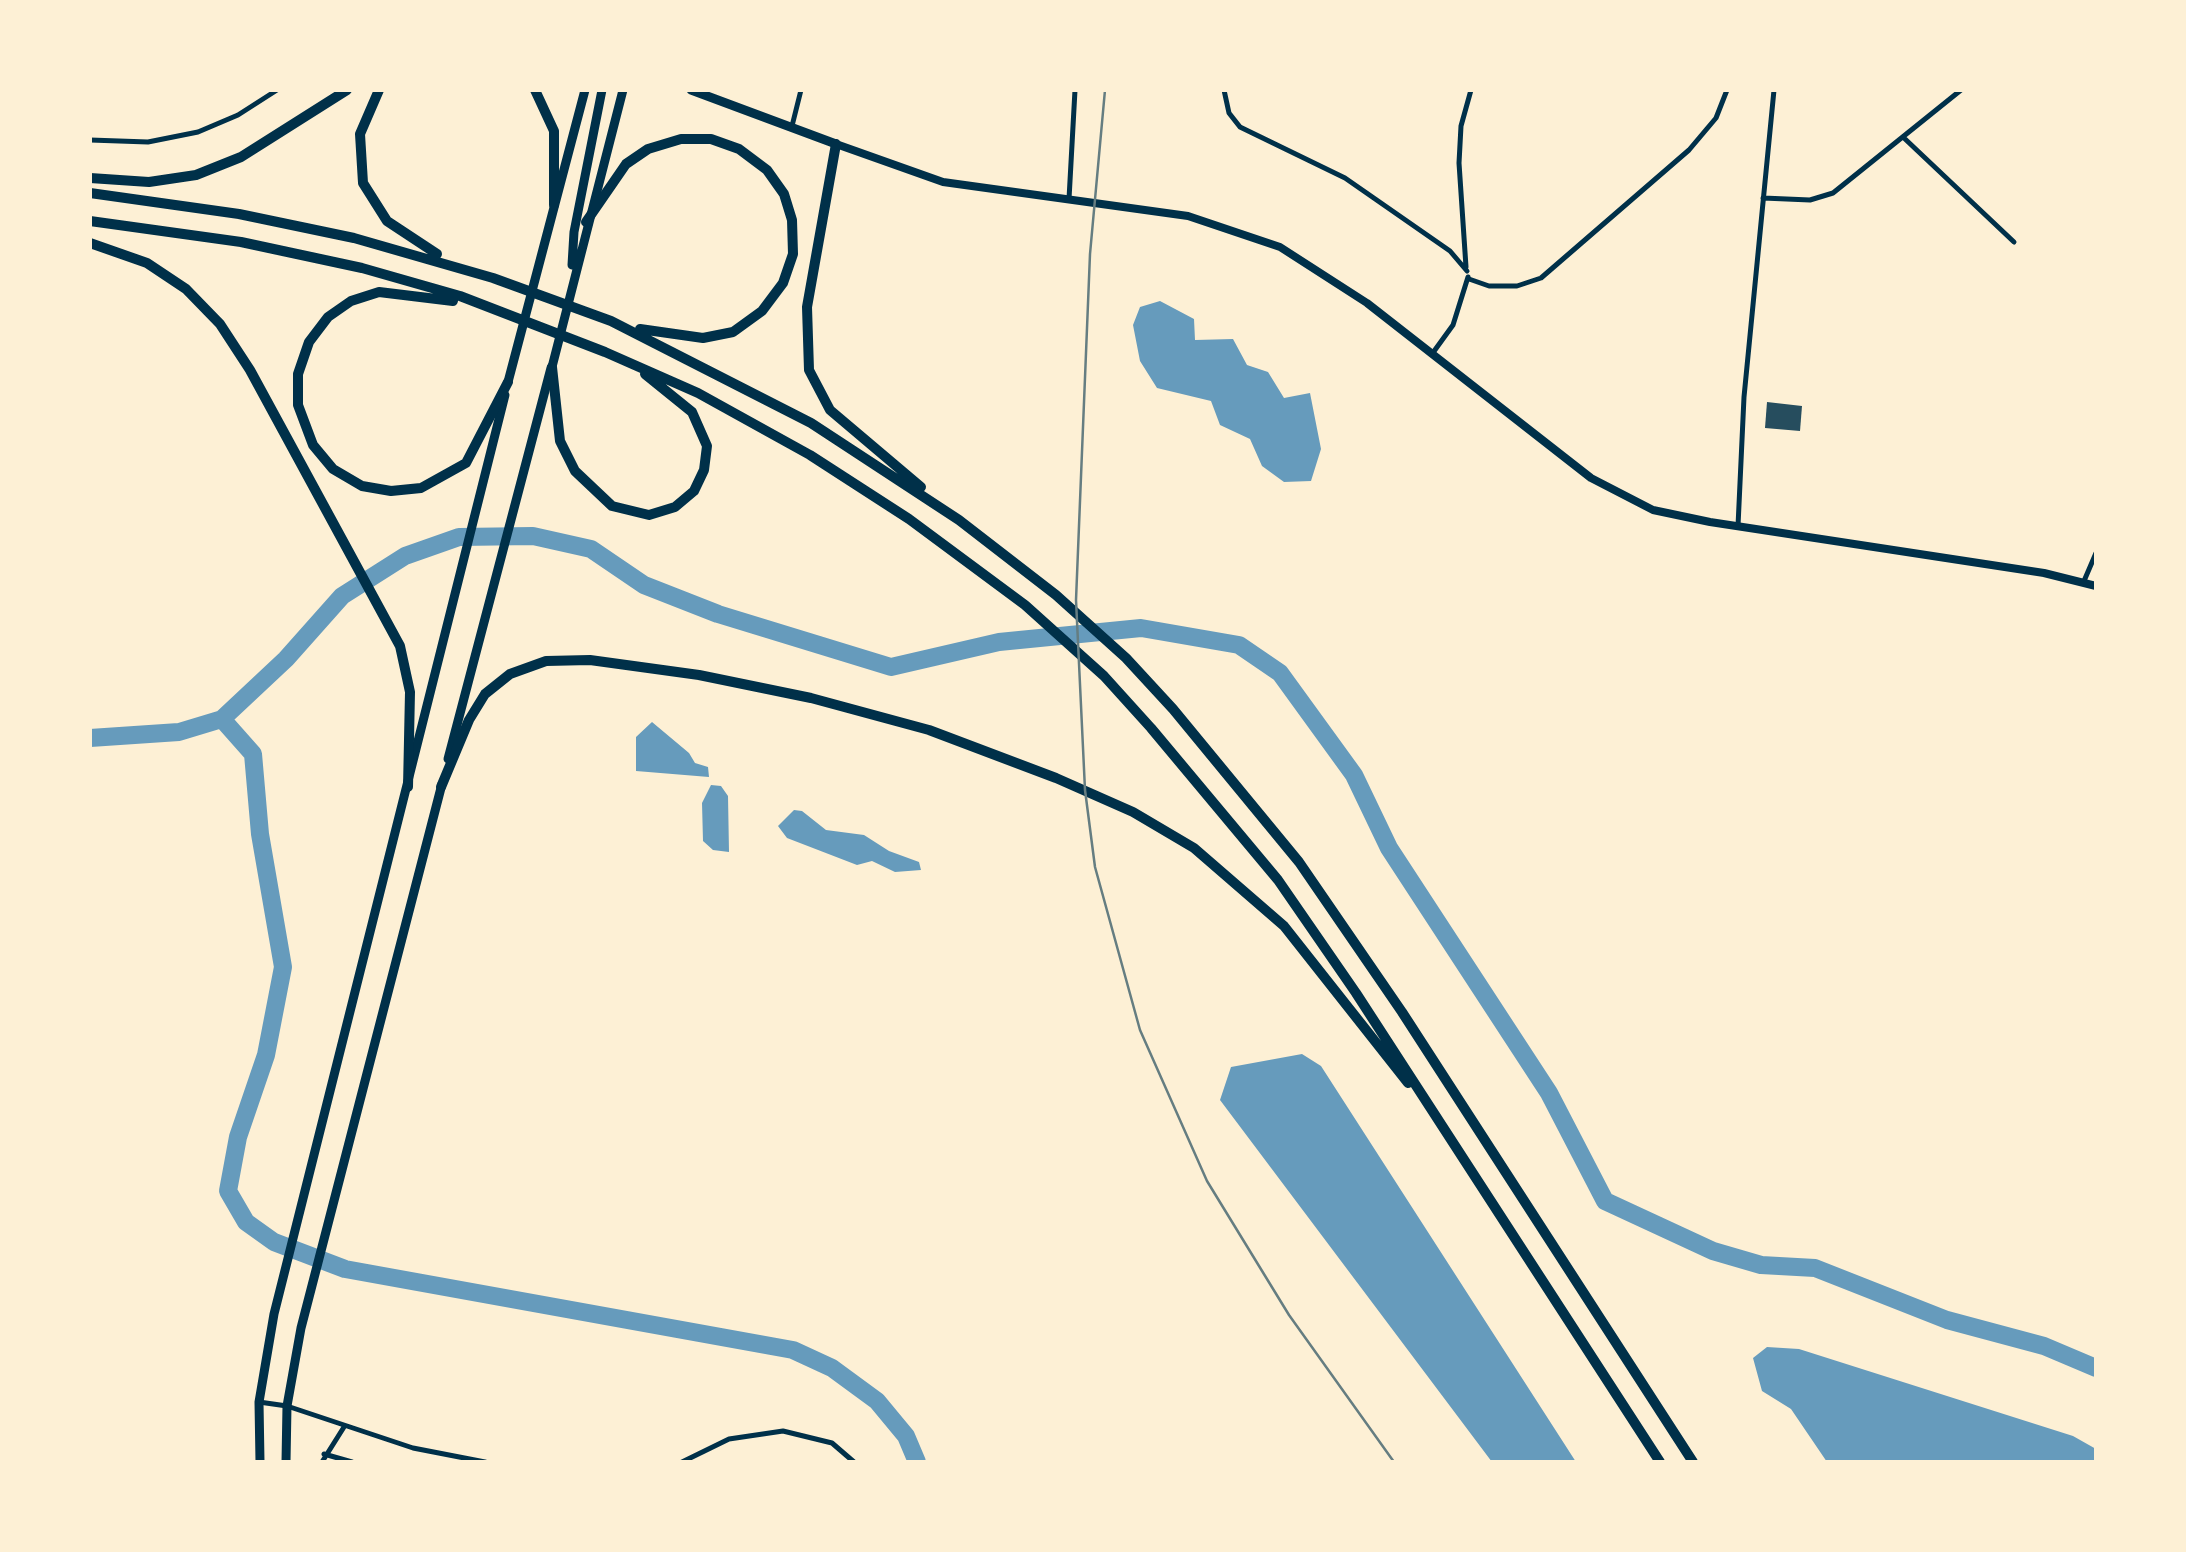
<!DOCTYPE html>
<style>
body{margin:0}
#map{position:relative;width:2186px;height:1552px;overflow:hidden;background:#fdf0d5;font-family:Mulish,sans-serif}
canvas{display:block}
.frame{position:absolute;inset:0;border:92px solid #fdf0d5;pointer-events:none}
</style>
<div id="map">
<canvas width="2186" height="1552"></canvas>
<div class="frame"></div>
</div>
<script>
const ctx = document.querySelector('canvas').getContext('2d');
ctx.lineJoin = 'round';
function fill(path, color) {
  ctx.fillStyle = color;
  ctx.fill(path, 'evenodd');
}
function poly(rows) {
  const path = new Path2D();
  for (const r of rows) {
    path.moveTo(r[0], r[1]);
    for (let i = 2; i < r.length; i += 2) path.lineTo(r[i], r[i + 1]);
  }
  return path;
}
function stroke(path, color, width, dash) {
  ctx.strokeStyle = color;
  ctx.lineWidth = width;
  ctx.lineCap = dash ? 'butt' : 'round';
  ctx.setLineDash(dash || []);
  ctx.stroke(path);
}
const water = poly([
 [1160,301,1194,319,1195,340,1233,339,1247,365,1268,372,1284,398,1310,393,1321,449,1311,481,1284,482,1262,466,1250,439,1220,425,1211,401,1157,388,1140,361,1133,325,1140,307],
 [652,722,689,753,695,763,708,767,709,777,636,771,636,737],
 [711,785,721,786,728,796,729,852,713,850,703,841,702,803],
 [794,810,802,811,826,830,864,835,889,851,919,862,921,870,895,872,872,861,857,865,787,838,778,826],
 [1302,1054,1321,1066,1576,1462,1492,1462,1220,1100,1231,1067],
 [1767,1347,1799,1349,2073,1436,2096,1449,2096,1462,1827,1462,1791,1409,1762,1391,1753,1358]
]);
const river = poly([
 [222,719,253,754,260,834,283,967,266,1055,238,1137,228,1191,246,1222,274,1242,345,1269,793,1350,832,1368,877,1401,906,1436,917,1462],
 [90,738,179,732,222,719,286,659,342,596,405,556,459,537,533,536,591,549,644,585,718,614,891,667,999,642,1141,628,1239,645,1280,673,1354,775,1389,848,1549,1093,1605,1201,1713,1251,1761,1265,1815,1268,1947,1320,2044,1346,2096,1368]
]);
const building = poly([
 [1767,402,1802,406,1800,431,1765,428]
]);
const minor = poly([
 [1224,90,1229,113,1240,127,1345,178,1450,251,1467,271],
 [792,126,801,90],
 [1904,138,2014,242],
 [90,140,148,142,198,132,238,115,277,90],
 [1763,198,1810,200,1833,193,1961,90],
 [1069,199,1075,90],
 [1466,267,1459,163,1461,126,1471,90],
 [1469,279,1489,286,1517,286,1541,278,1689,150,1716,118,1727,90],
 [1432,354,1453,325,1468,277],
 [1738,526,1744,397,1774,90],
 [2084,581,2096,553],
 [259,1402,287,1406,413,1448,485,1462],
 [324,1454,352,1462],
 [322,1462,344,1427],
 [682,1462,729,1439,783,1431,832,1443,854,1462]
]);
const tertiary = poly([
 [836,144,943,182,1188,216,1280,247,1367,303,1591,478,1653,510,1710,522,2044,573,2096,586]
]);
const primary = poly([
 [448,759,551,368],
 [260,1462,259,1402,274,1314,505,395],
 [286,1462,287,1406,301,1328,442,784]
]);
const trunk = poly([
 [691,90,836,144],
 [572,265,574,232,602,90],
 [552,367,623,90],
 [508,382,585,90]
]);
const motorway = poly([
 [379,90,360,134,363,183,387,221,437,254],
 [535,90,554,131,554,205],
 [836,144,807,307,809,370,830,410,921,487],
 [90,178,149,182,196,175,241,157,347,90],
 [90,193,239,214,354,238,493,278,611,321,811,423,959,520,1056,595,1126,658,1173,709,1299,862,1402,1012,1693,1462],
 [90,221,241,242,362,268,460,296,605,352,698,393,810,455,909,519,1025,605,1104,676,1151,728,1278,880,1356,993,1660,1462],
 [586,222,626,164,648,149,681,139,711,139,739,149,767,170,784,194,792,220,793,254,783,283,762,311,733,332,703,338,640,329],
 [90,243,147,263,186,289,220,324,250,370,400,646,410,692,408,787],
 [453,301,379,292,351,301,328,317,309,342,298,374,298,405,313,445,333,469,362,486,391,491,421,488,466,463,508,382],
 [552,367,560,441,575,471,612,506,649,515,675,507,694,491,704,470,707,446,692,412,645,374],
 [441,787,469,720,485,694,510,674,546,661,590,660,699,675,811,698,929,730,1056,778,1133,812,1194,848,1284,926,1408,1083]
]);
const rail = poly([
 [1105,90,1090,254,1076,600,1085,790,1095,867,1140,1030,1207,1181,1289,1315,1394,1462]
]);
fill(water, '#669bbc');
stroke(river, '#669bbc', 18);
fill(building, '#264d5e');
stroke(minor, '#003049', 5);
stroke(tertiary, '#003049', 8);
stroke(primary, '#003049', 9);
stroke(trunk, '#003049', 9);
stroke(motorway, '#003049', 10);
stroke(rail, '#657d81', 2.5);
</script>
